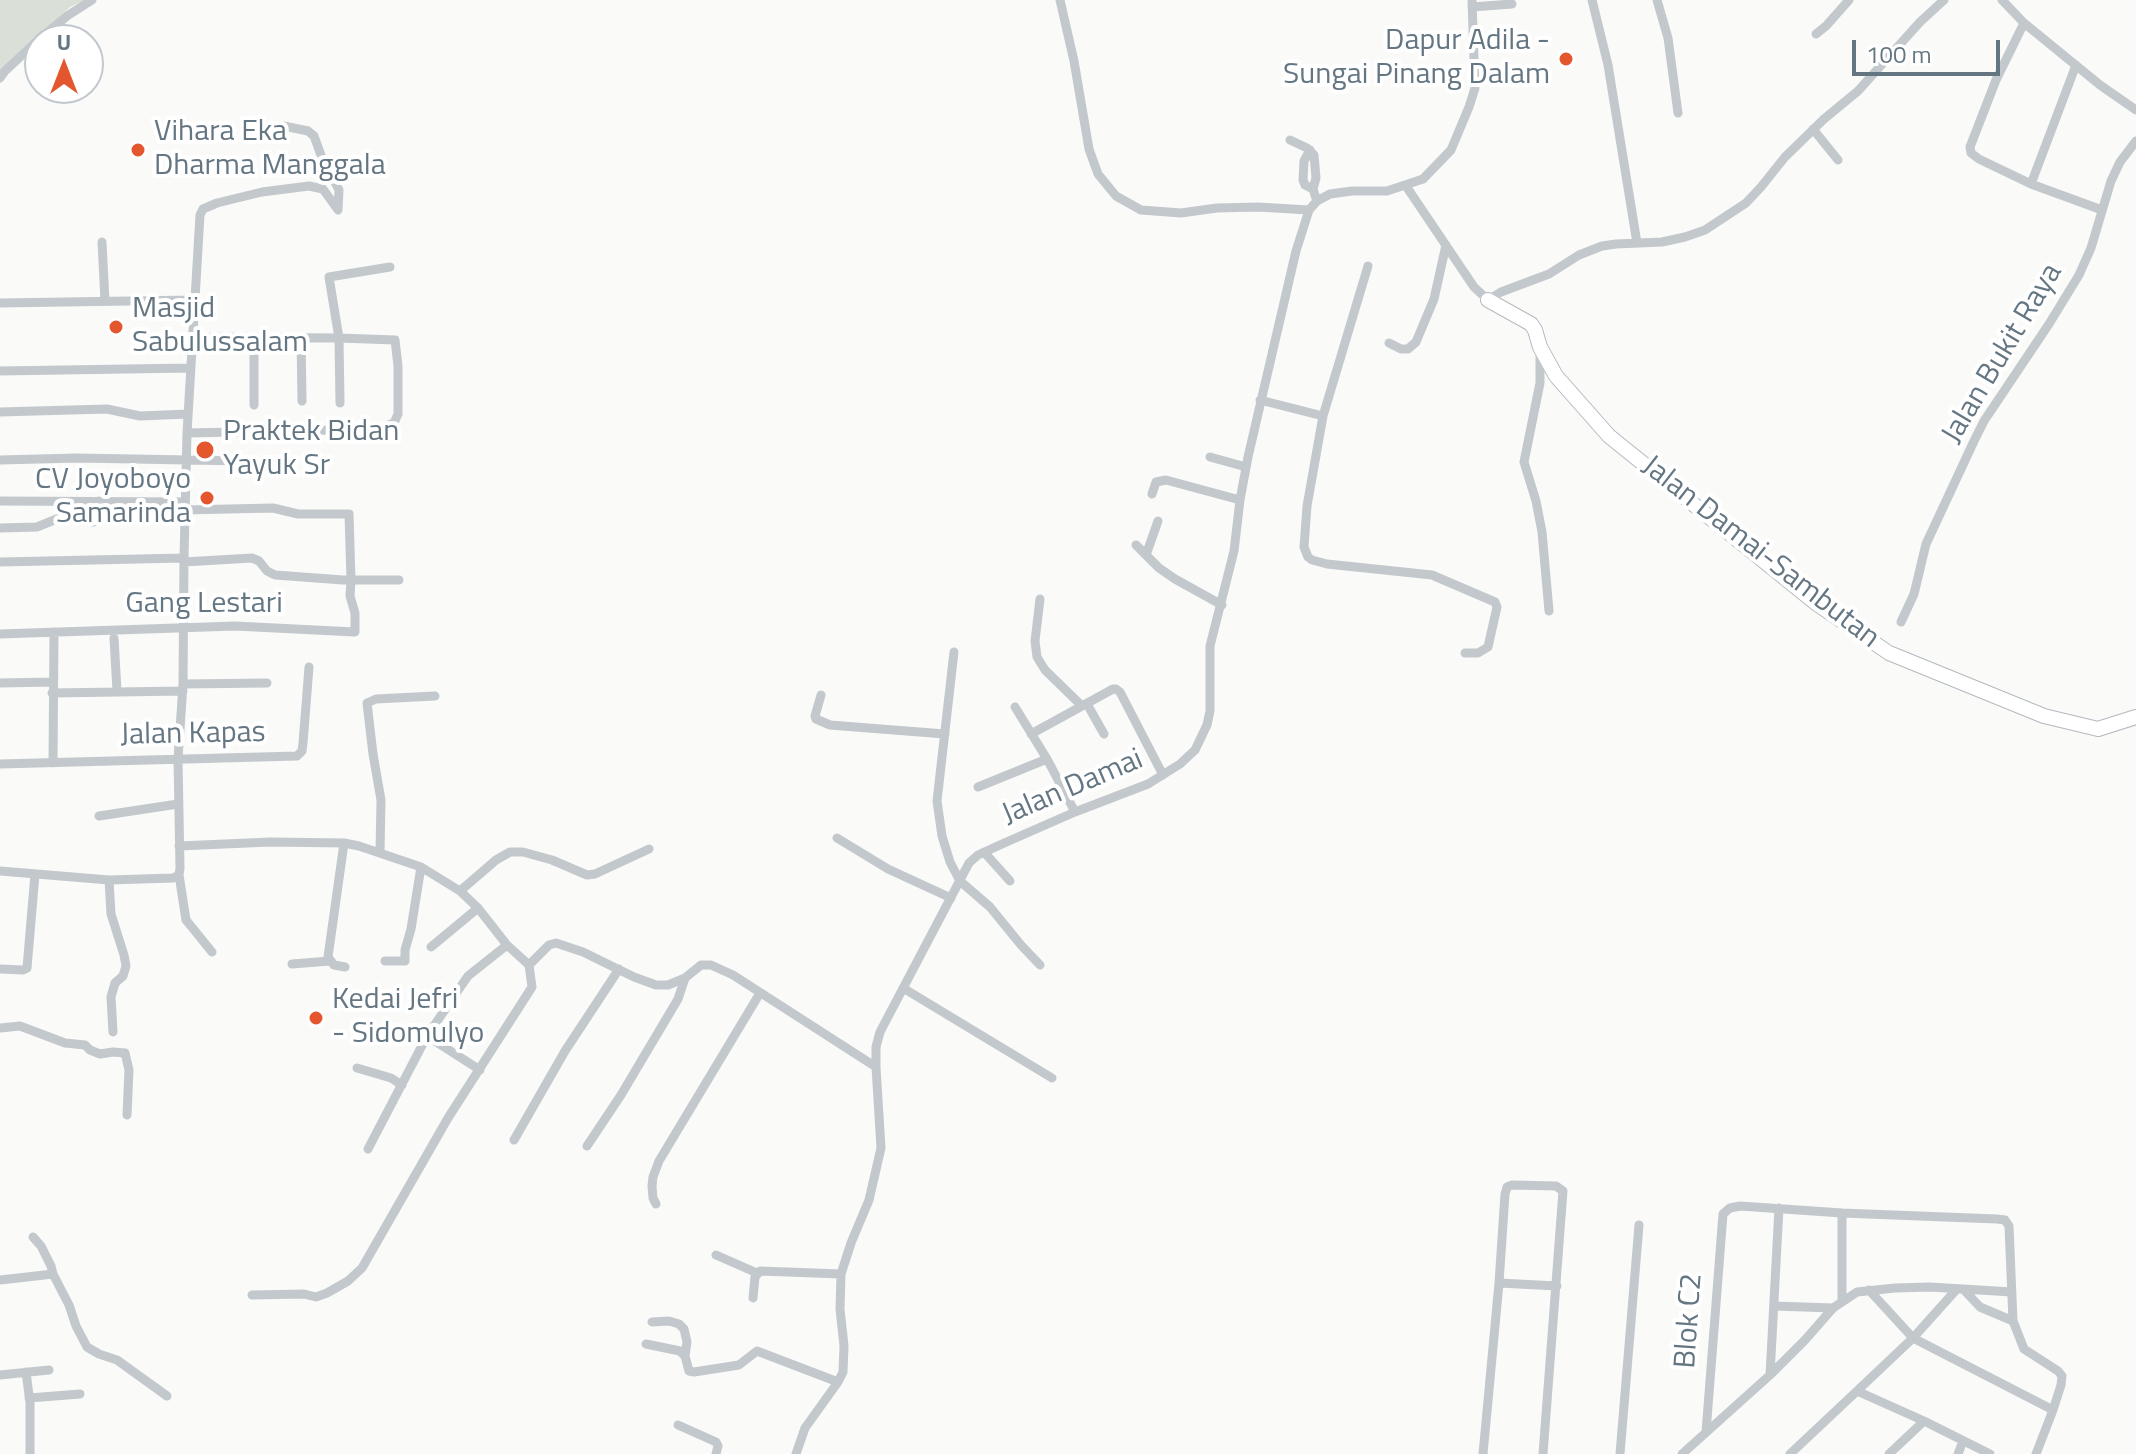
<!DOCTYPE html>
<style>
body{margin:0}
#map{position:relative;width:2136px;height:1454px;overflow:hidden;background:#fafaf8;font-family:"Titillium Web",sans-serif}
canvas{display:block}
.north{position:absolute;left:24px;top:24px;width:80px;height:80px;box-sizing:border-box;background:#fff;border:2px solid #c1c8cd;border-radius:50%;rotate:0deg;font-size:22px;font-weight:700;line-height:32px;text-align:center;color:#657683}
.north::after{content:'';display:block;margin:auto;width:28px;height:36px;background:#e4572e;clip-path:polygon(50% 0,100% 100%,50% 72%,0 100%)}
.scale{position:absolute;left:1852px;top:40px;width:148px;height:36px;box-sizing:border-box;border:4px solid #657683;border-top:0;padding-left:10px;font-size:24px;line-height:28px;white-space:nowrap;color:#657683;-webkit-text-stroke:6px #fff;paint-order:stroke}
</style>
<div id="map">
<canvas width="2136" height="1454"></canvas>
<div class="north">U</div>
<div class="scale">100 m</div>
</div>
<script>
const ctx = document.querySelector('canvas').getContext('2d');
ctx.lineJoin = 'round';
function fill(path, color) {
  ctx.fillStyle = color;
  ctx.fill(path, 'evenodd');
}
function poly(rows) {
  const path = new Path2D();
  for (const r of rows) {
    path.moveTo(r[0], r[1]);
    for (let i = 2; i < r.length; i += 2) path.lineTo(r[i], r[i + 1]);
  }
  return path;
}
function stroke(path, color, width, dash) {
  ctx.strokeStyle = color;
  ctx.lineWidth = width;
  ctx.lineCap = dash ? 'butt' : 'round';
  ctx.setLineDash(dash || []);
  ctx.stroke(path);
}
function drawText(font, color, halo, rows, align = 'center') {
  ctx.font = font + ' "Titillium Web",sans-serif';
  ctx.lineWidth = 8;
  ctx.setLineDash([]);
  ctx.textBaseline = 'middle';
  ctx.strokeStyle = halo;
  ctx.fillStyle = color;
  for (const [text, x, y, turn = 0] of rows) {
    ctx.save();
    ctx.translate(x, y);
    ctx.rotate((+turn || 0) * Math.PI / 180);
    ctx.textAlign = isNaN(turn) ? turn : align;
    if (halo) ctx.strokeText(text, 0, 0);
    ctx.fillText(text, 0, 0);
    ctx.restore();
  }
}
const green = poly([
 [0,0,85,0,70,7,0,71]
]);
const street = poly([
 [1060,0,1074,61,1089,149,1098,174,1116,196,1141,210,1181,213,1217,208,1258,207,1309,210],
 [1592,0,1608,65,1637,243],
 [1657,0,1668,38,1678,113],
 [2002,0,2024,23,2100,85,2136,110],
 [1472,7,1512,4],
 [2024,23,1996,80,1970,147,1971,153,1979,159,2031,184,2102,210],
 [1816,34,1826,26,1849,0],
 [0,78,5,71,34,44,67,16,92,0],
 [284,126,308,131,314,136,322,158,339,190,338,210],
 [1813,129,1838,160],
 [1290,140,1307,148,1314,155,1316,178,1313,189,1317,201],
 [1310,150,1304,161,1303,180,1305,185,1313,189],
 [2031,184,2076,65],
 [1406,186,1474,287,1488,300,1501,292,1549,274,1579,255,1602,246,1616,244,1662,242,1685,237,1705,230,1746,203,1761,187,1785,157,1824,119,1858,91,1920,22,1944,0],
 [102,242,105,301],
 [0,303,194,300],
 [301,338,302,401],
 [1389,343,1401,349,1408,349,1416,342,1434,299,1446,245],
 [1540,350,1540,383,1524,462,1536,501,1542,532,1549,611],
 [0,371,190,368],
 [1260,400,1323,416,1307,506,1304,547,1308,557,1312,560,1327,564,1432,575,1495,602,1497,607,1488,647,1478,653,1465,653],
 [340,403,339,338,329,277,390,267],
 [254,405,254,339],
 [0,412,107,409,140,416,188,414],
 [1323,416,1368,266],
 [187,433,378,429,394,423,398,414,398,366,395,340,339,338,192,337],
 [1210,457,1246,467],
 [0,460,77,458,245,461],
 [1152,494,1156,482,1166,480,1240,500],
 [0,501,185,502],
 [0,528,37,527,59,518,94,522,97,520,98,515,99,501],
 [1136,545,1159,568,1175,579,1222,605],
 [1146,555,1158,521],
 [0,562,184,558],
 [184,562,252,558,259,561,267,571,275,575,343,580,399,580],
 [1040,599,1035,641,1037,657,1045,670,1082,706],
 [1901,622,1914,594,1926,544,1974,441,1984,421,2049,324,2079,275,2091,248,2111,181,2120,162,2136,141],
 [0,634,235,626,355,632,355,613,350,596,351,580,349,514,298,514,273,508,185,510],
 [114,638,117,691],
 [954,652,937,801,942,836,950,862,960,881,990,907,1021,945,1040,965],
 [0,683,53,682],
 [183,684,267,683],
 [52,693,183,691],
 [821,695,815,716,816,719,830,725,945,734],
 [1087,704,1104,734],
 [1015,707,1047,759,1075,812],
 [1031,734,1113,689,1116,689,1120,692,1163,775],
 [53,763,54,632],
 [0,764,297,756,302,751,303,743,309,667],
 [978,787,1047,759],
 [99,816,178,804],
 [837,838,888,869,951,898],
 [344,843,328,957,334,965,345,967],
 [179,846,270,842,344,843,359,846,421,867,460,891,478,908],
 [380,852,381,800,373,754,367,703,376,699,435,696],
 [984,852,1010,881],
 [0,871,109,880,173,878,179,875],
 [109,880,111,914,124,955,126,966,123,976,115,983,111,997,113,1032],
 [460,891,496,860,510,852,523,852,552,860,587,875,595,874,649,849],
 [431,947,478,908,507,945,529,965],
 [212,952,186,920,179,875,180,868,178,759,183,684,184,558,187,433,200,215,203,209,217,203,262,192,309,186,323,189,338,210],
 [385,961,405,961,405,950,411,929,421,867],
 [292,964,330,961],
 [0,969,23,970,27,968,35,874],
 [903,988,1052,1078],
 [0,1028,20,1026,65,1043,85,1045,90,1050,100,1054,113,1052,125,1053,129,1070,127,1115],
 [427,1036,480,1070],
 [357,1068,391,1078,402,1085],
 [514,1140,565,1051,619,969],
 [587,1146,621,1095,678,999,685,978],
 [368,1149,427,1036,459,989,468,976,507,945],
 [656,1204,653,1198,652,1186,653,1177,659,1161,760,993],
 [716,1255,757,1273],
 [53,1274,69,1305,76,1326,87,1347,99,1354,117,1360,167,1396],
 [0,1280,53,1274,51,1266,41,1246,33,1237],
 [1499,1283,1557,1286],
 [1869,1290,1913,1338,2053,1410],
 [1965,1291,1980,1307,2013,1321,2024,1349,2058,1371,2062,1376,2061,1385,2053,1410,2036,1454],
 [252,1295,304,1294,316,1297,327,1293,348,1281,362,1268,448,1118,532,987,529,965,549,945,556,943,583,952,634,977,656,985,668,985,685,978,701,965,711,965,733,975,876,1067],
 [753,1298,755,1277,760,1271,841,1274],
 [1842,1301,1842,1213,1997,1219,2005,1220,2009,1226,2013,1321],
 [1774,1306,1833,1308],
 [652,1322,669,1321,679,1324,684,1329,687,1342,685,1356],
 [646,1344,680,1351,685,1356,689,1371,694,1372,739,1365,757,1351,838,1382],
 [26,1372,30,1403,30,1454],
 [0,1375,49,1370],
 [1770,1375,1779,1208],
 [1857,1391,1913,1338,1956,1290],
 [29,1398,80,1394],
 [678,1425,716,1442,718,1446,716,1454],
 [1706,1432,1723,1214,1730,1208,1740,1206,1842,1213],
 [796,1454,805,1428,838,1382,843,1372,844,1346,840,1309,841,1274,851,1243,869,1200,881,1148,876,1067,876,1047,880,1032,969,863,978,855,1002,844,1075,812,1148,784,1180,764,1195,750,1207,725,1210,711,1210,646,1234,551,1240,500,1248,457,1296,251,1309,210,1317,201,1330,194,1352,191,1387,191,1423,179,1451,150,1469,107,1475,88,1472,0],
 [1483,1454,1499,1283,1505,1194,1507,1187,1512,1185,1556,1186,1563,1191,1543,1454],
 [1620,1454,1639,1225],
 [1682,1454,1770,1375,1805,1340,1833,1308,1857,1292,1895,1288,1930,1287,2012,1292],
 [1790,1454,1857,1391,1924,1421,1990,1454],
 [1889,1454,1924,1421],
 [1958,1454,1963,1441]
]);
const secondary = poly([
 [1488,300,1531,324,1535,330,1540,347,1556,376,1609,436,1817,604,1889,653,2044,716,2098,729,2136,717]
]);
const markers = [
 [1566,59,8,"#e4572e"],
 [138,150,8,"#e4572e"],
 [116,327,8,"#e4572e"],
 [205,450,10,"#e4572e"],
 [207,498,8,"#e4572e"],
 [316,1018,8,"#e4572e"]
];
const poiNames = [
 ["Dapur Adila -",1550,42,"right"],
 ["Sungai Pinang Dalam",1550,76,"right"],
 ["Vihara Eka",154,133],
 ["Dharma Manggala",154,167],
 ["Masjid",132,310],
 ["Sabulussalam",132,344],
 ["Praktek Bidan",223,433],
 ["Yayuk Sr",223,467],
 ["CV Joyoboyo",191,481,"right"],
 ["Samarinda",191,515,"right"],
 ["Kedai Jefri",332,1001],
 ["- Sidomulyo",332,1035]
];
const streetNames = [
 ["Jalan Bukit Raya",2003,354,-59],
 ["Jalan Damai-Sambutan",1760,553,38],
 ["Gang Lestari",204,605],
 ["Jalan Kapas",193,735,-1],
 ["Jalan Damai",1073,788,-23],
 ["Blok C2",1690,1321,-86]
];
fill(green, '#dadfd7');
stroke(secondary, '#b3babf', 16);
stroke(street, '#c3c8cc', 9);
stroke(secondary, '#fff', 14);
for (const [x, y, r, color] of markers) {
  const dot = new Path2D();
  dot.arc(x, y, r, 0, 2 * Math.PI);
  ctx.fillStyle = color;
  ctx.fill(dot);
  stroke(dot, '#fff', 3);
}
drawText('30px', '#657683', '#fff', poiNames, 'left');
drawText('30px', '#657683', '#fff', streetNames);
</script>
